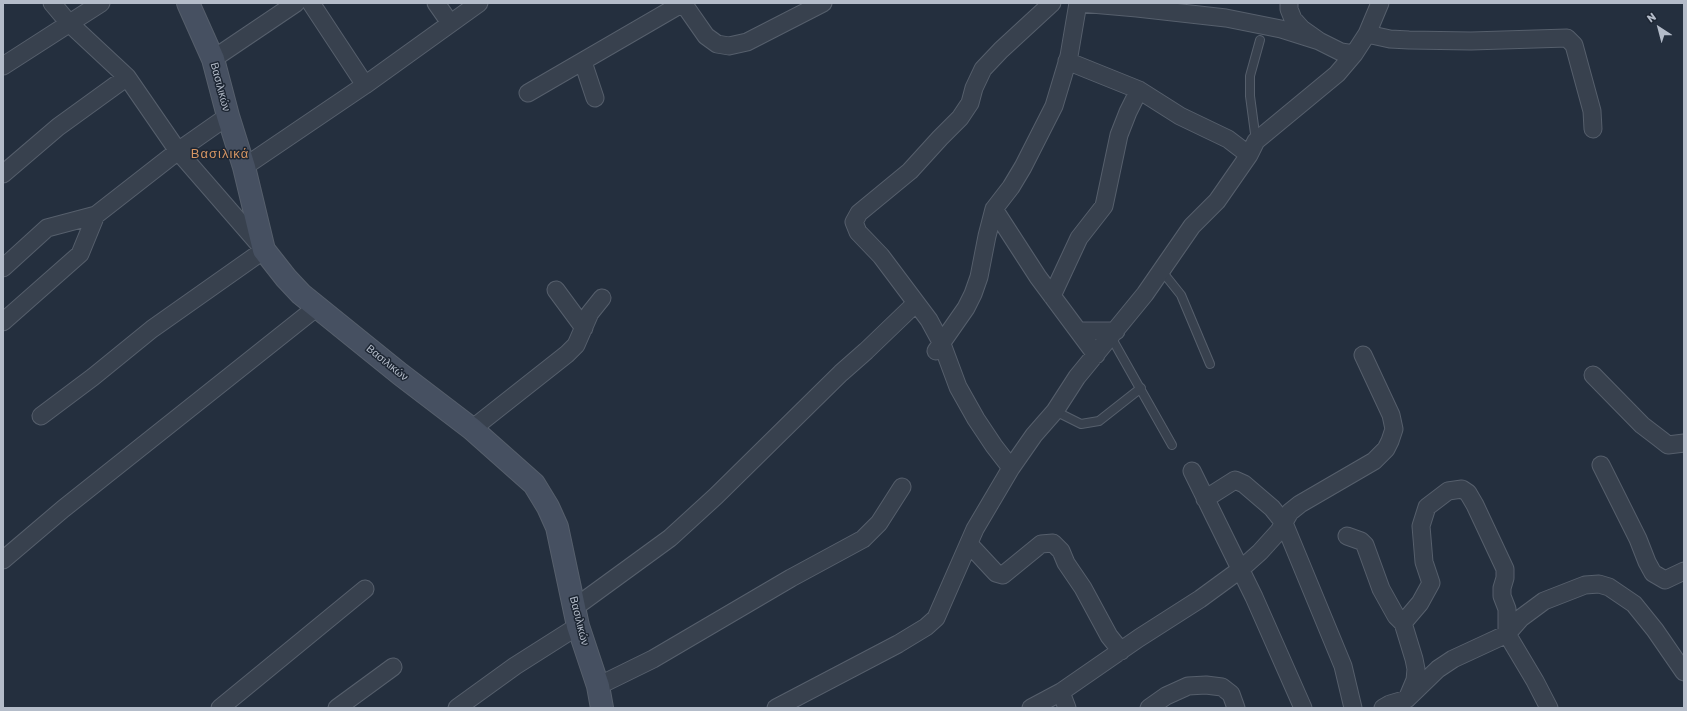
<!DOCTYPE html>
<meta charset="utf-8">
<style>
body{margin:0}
#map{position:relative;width:1687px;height:711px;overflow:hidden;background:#242f3e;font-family:Rubik,sans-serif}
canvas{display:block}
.frame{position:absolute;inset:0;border:4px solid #b4bcc9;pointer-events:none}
.north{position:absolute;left:1639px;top:8px;width:40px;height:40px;-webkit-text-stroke:3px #1d2633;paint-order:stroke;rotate:324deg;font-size:11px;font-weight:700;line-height:16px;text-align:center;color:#b4bcc9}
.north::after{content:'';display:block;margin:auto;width:14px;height:18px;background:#b4bcc9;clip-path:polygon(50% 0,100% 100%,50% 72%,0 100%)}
</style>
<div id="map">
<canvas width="1687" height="711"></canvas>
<div class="frame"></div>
<div class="north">N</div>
</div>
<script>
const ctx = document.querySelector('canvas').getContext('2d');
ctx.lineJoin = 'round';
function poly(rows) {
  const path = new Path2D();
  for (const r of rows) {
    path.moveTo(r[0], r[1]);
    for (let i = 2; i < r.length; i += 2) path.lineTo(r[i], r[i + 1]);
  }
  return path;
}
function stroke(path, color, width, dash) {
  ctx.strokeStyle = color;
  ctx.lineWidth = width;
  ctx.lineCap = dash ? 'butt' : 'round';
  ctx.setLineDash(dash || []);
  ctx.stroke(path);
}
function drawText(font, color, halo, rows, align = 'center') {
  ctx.font = font + ' Rubik,sans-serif';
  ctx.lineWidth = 3;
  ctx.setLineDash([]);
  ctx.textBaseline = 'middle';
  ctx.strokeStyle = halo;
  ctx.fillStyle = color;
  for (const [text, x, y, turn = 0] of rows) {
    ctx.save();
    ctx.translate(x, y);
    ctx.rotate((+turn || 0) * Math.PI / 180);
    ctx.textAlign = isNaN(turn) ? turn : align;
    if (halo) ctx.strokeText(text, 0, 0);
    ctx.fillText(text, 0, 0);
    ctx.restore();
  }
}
const lane = poly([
 [1256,141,1250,96,1250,76,1260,40],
 [1161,270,1181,295,1210,364],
 [1111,337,1172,445],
 [1055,411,1081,424,1099,421,1141,388]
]);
const street = poly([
 [311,3,365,85],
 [436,3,450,23],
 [1080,3,1137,8,1226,18,1281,29,1319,41],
 [1289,3,1289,9,1293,19,1302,29,1319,41,1341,52,1354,54],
 [1367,34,1390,39,1409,40,1471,41,1567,38,1574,45,1592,111,1593,129],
 [213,59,296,3],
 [1067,61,1139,90,1180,116,1228,139,1249,155],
 [583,62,595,98],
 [3,66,101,3],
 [528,93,683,3,706,36,717,44,729,46,747,42,823,3],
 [244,167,365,85,479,3],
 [3,174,58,127,127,77],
 [994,209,1038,277,1096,355],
 [3,268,47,228,96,215,178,151,228,116],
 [556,290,584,328],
 [1052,296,1079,238,1104,206,1119,135,1128,112,1139,90],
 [3,322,80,254,96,215],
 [1079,331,1116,331],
 [936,351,966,308,973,294,979,277,987,236,994,209,1011,187,1023,167,1054,106,1069,56,1078,3],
 [1593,375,1642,425,1659,438,1668,445,1684,443],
 [41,416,93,377,152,329,264,250,178,151,127,77,68,22,52,3],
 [472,429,567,354,576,345,590,313,602,298],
 [1601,465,1638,539,1647,562,1653,573,1665,580,1684,571],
 [1011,468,994,446,976,419,958,387,942,344,929,320,881,256,858,232,854,222,859,213,910,171,940,138,960,118,970,103,974,88,983,69,1001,50,1052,3],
 [1192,471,1254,597,1303,708],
 [1205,499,1235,480,1244,484,1272,508,1284,523,1343,666,1353,708],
 [1347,536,1361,541,1365,545,1381,589,1396,616,1403,623],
 [969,544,996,573,1003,575,1041,544,1053,543,1061,551,1066,563,1083,588,1109,636,1121,651],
 [3,560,63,509,317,307],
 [574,608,670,538,716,496,841,373,866,351,916,303],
 [1507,634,1521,618,1544,601,1585,585,1599,584,1609,587,1634,604,1655,630,1684,672],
 [598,686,653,659,791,578,863,539,879,523,902,487],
 [1061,692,1067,708],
 [1407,699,1415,680,1416,669,1414,659,1403,623,1420,603,1431,583,1424,562,1421,526,1427,507,1448,491,1462,489,1468,493,1475,505,1505,569,1505,578,1502,588,1502,596,1507,609,1507,634],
 [220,708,365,589],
 [337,708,393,667],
 [457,708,515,666,578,626],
 [776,708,898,644,926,627,936,618,975,529,1011,468,1034,435,1055,411,1077,377,1145,294,1192,226,1217,201,1249,155,1256,141,1337,74,1354,54,1367,34,1380,3],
 [1031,708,1061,692,1139,638,1200,599,1241,569,1260,552,1279,531,1290,512,1300,504,1374,461,1386,449,1390,441,1394,429,1391,415,1363,355],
 [1149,708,1166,696,1188,686,1206,685,1222,687,1231,694,1236,708],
 [1383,708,1390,704,1407,699,1438,669,1453,659,1507,634,1535,681,1549,708]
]);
const secondary = poly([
 [188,3,213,59,228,116,244,167,264,250,286,278,301,294,400,374,472,429,534,484,548,507,557,527,578,626,598,686,602,708]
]);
const streetNames = [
 ["Βασιλικών",220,87,75],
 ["Βασιλικών",387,363,39],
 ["Βασιλικών",579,621,76]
];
const quarterNames = [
 ["Βασιλικά",220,154]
];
stroke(lane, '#565f6c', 10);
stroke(street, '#565f6c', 19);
stroke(secondary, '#565f6c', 24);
stroke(lane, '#38414e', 8);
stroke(street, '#38414e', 17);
stroke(secondary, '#465061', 22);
drawText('11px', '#b4bcc9', '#1d2633', streetNames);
ctx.letterSpacing = '1px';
drawText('13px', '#d59563', '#1d2633', quarterNames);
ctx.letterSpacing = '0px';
</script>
